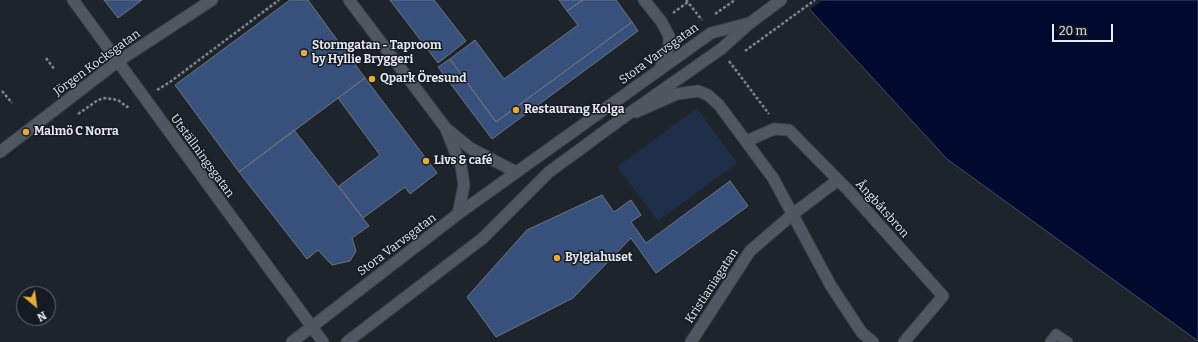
<!DOCTYPE html>
<meta charset="utf-8">
<style>
body{margin:0}
#map{position:relative;width:1198px;height:342px;overflow:hidden;background:#1e242c;font-family:Bitter,serif}
canvas{display:block}
.north{position:absolute;left:16px;top:286px;width:40px;height:40px;box-sizing:border-box;background:#151a23;border:1px solid #696d75;border-radius:50%;rotate:151deg;font-size:11px;font-weight:700;line-height:16px;text-align:center;color:#e6e9ef}
.north::after{content:'';display:block;margin:auto;width:14px;height:18px;background:#e7ac37;clip-path:polygon(50% 0,100% 100%,50% 72%,0 100%)}
.scale{position:absolute;left:1052px;top:24px;width:61px;height:18px;box-sizing:border-box;border:2px solid #e6e9ef;border-top:0;padding-left:5px;font-size:12px;line-height:14px;white-space:nowrap;color:#e6e9ef;-webkit-text-stroke:3px #151a23;paint-order:stroke}
</style>
<div id="map">
<canvas width="1198" height="342"></canvas>
<div class="north">N</div>
<div class="scale">20 m</div>
</div>
<script>
const ctx = document.querySelector('canvas').getContext('2d');
ctx.lineJoin = 'round';
function fill(path, color) {
  ctx.fillStyle = color;
  ctx.fill(path, 'evenodd');
}
function poly(rows) {
  const path = new Path2D();
  for (const r of rows) {
    path.moveTo(r[0], r[1]);
    for (let i = 2; i < r.length; i += 2) path.lineTo(r[i], r[i + 1]);
  }
  return path;
}
function stroke(path, color, width, dash) {
  ctx.strokeStyle = color;
  ctx.lineWidth = width;
  ctx.lineCap = dash ? 'butt' : 'round';
  ctx.setLineDash(dash || []);
  ctx.stroke(path);
}
function drawText(font, color, halo, rows, align = 'center') {
  ctx.font = font + ' Bitter,serif';
  ctx.lineWidth = 3;
  ctx.setLineDash([]);
  ctx.textBaseline = 'middle';
  ctx.strokeStyle = halo;
  ctx.fillStyle = color;
  for (const [text, x, y, turn = 0] of rows) {
    ctx.save();
    ctx.translate(x, y);
    ctx.rotate((+turn || 0) * Math.PI / 180);
    ctx.textAlign = isNaN(turn) ? turn : align;
    if (halo) ctx.strokeText(text, 0, 0);
    ctx.fillText(text, 0, 0);
    ctx.restore();
  }
}
const green = poly([
 [697,108,737,163,658,221,617,167]
]);
const water = poly([
 [803,0,1198,0,1198,341,947,159,813,13,803,0]
]);
const pier = poly([
 [801,0,823,0,808,11]
]);
const building = poly([
 [104,0,142,0,118,18,104,0],
 [290,0,308,0,365,78,239,172,175,85,290,0],
 [390,0,434,0,466,41,438,63,390,0],
 [559,0,583,0,567,11,559,0],
 [583,0,616,0,632,22,496,122,450,59,475,40,504,79,578,25,567,11,583,0],
 [632,22,638,31,492,139,438,67,450,59,496,122,632,22],
 [365,78,437,173,410,194,405,187,363,218,339,186,380,155,338,98,365,78],
 [294,130,369,226,352,238,356,251,350,261,332,265,318,250,307,259,239,172,294,130],
 [730,181,748,206,656,273,631,238,573,298,496,337,467,297,527,230,602,195,614,212,631,200,641,215,631,222,646,243,730,181]
]);
const path = poly([
 [686,0,702,20],
 [673,13,688,2],
 [715,14,735,0],
 [745,51,815,0],
 [46,58,55,70],
 [729,61,769,114],
 [157,90,170,82,279,0],
 [2,91,12,103],
 [78,114,98,100,105,98,118,100,127,107,130,105]
]);
const service = poly([
 [1050,342,1056,334,1068,342]
]);
const minor = poly([
 [73,0,323,342],
 [349,0,445,127,461,166,464,185,458,214],
 [644,0,661,21,669,36,669,47,660,69],
 [636,112,677,94,698,91,708,95,719,105,773,178,831,286,862,333,873,342],
 [447,129,470,148,516,172],
 [747,141,774,129,789,130,848,190,943,296,904,342],
 [0,152,117,62,212,0],
 [691,342,750,251,793,214,838,180]
]);
const tertiary = poly([
 [292,342,458,214,711,33,750,23],
 [347,342,483,238,549,172,624,117,721,49,750,23,781,0]
]);
const markers = [
 [304,53,4,"#e7ac37"],
 [372,79,4,"#e7ac37"],
 [516,110,4,"#e7ac37"],
 [26,132,4,"#e7ac37"],
 [426,161,4,"#e7ac37"],
 [557,258,4,"#e7ac37"]
];
const poiNames = [
 ["Stormgatan - Taproom",312,46],
 ["by Hyllie Bryggeri",312,60],
 ["Qpark Öresund",380,79],
 ["Restaurang Kolga",524,110],
 ["Malmö C Norra",34,132],
 ["Livs & café",434,161],
 ["Bylgiahuset",565,258]
];
const streetNames = [
 ["Stora Varvsgatan",659,54,-36],
 ["Jörgen Kocksgatan",97,63,-36],
 ["Utställningsgatan",202,156,54],
 ["Ångbåtsbron",882,209,48],
 ["Stora Varvsgatan",397,245,-37],
 ["Kristianiagatan",712,286,-57]
];
fill(green, '#1f2f4a');
fill(water, '#00092e');
stroke(water, '#454c68', 1);
fill(pier, '#1e242c');
fill(building, '#37517c');
stroke(building, '#6e757f', 1);
stroke(service, '#3d4249', 11);
stroke(minor, '#3d4249', 13);
stroke(tertiary, '#3d4249', 13);
stroke(path, '#80848b', 2.5, [3, 2]);
stroke(service, '#515761', 9);
stroke(minor, '#515761', 11);
stroke(tertiary, '#515761', 11);
for (const [x, y, r, color] of markers) {
  const dot = new Path2D();
  dot.arc(x, y, r, 0, 2 * Math.PI);
  ctx.fillStyle = color;
  ctx.fill(dot);
  stroke(dot, '#151a23', 1.5);
}
drawText('bold 12px', '#e6e9ef', '#151a23', poiNames, 'left');
drawText('12px', '#e6e9ef', '#151a23', streetNames);
</script>
